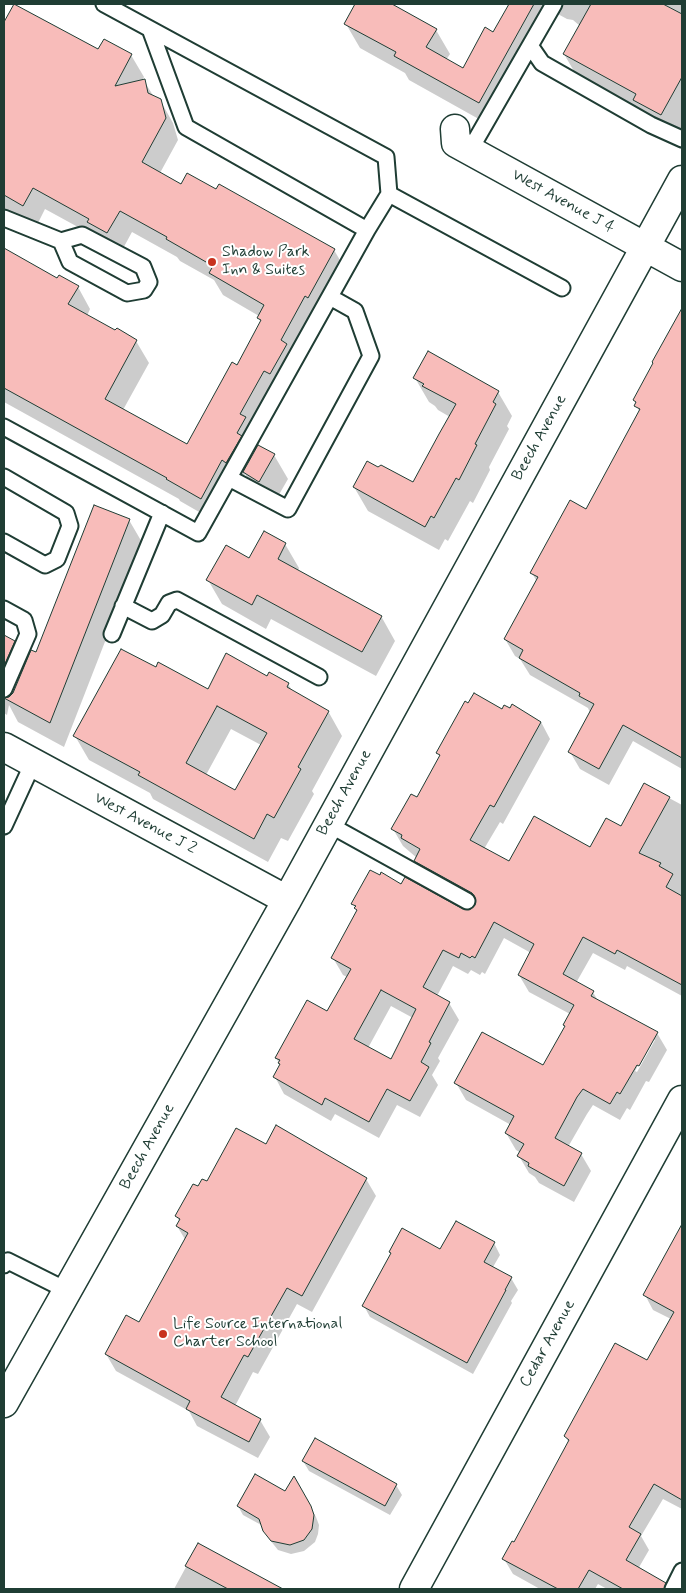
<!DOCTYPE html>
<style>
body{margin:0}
#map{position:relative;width:686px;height:1593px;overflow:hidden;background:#fff;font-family:Mynerve,sans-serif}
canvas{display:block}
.frame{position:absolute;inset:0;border:5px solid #1f3d34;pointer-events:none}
</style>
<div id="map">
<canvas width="686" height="1593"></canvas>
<div class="frame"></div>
</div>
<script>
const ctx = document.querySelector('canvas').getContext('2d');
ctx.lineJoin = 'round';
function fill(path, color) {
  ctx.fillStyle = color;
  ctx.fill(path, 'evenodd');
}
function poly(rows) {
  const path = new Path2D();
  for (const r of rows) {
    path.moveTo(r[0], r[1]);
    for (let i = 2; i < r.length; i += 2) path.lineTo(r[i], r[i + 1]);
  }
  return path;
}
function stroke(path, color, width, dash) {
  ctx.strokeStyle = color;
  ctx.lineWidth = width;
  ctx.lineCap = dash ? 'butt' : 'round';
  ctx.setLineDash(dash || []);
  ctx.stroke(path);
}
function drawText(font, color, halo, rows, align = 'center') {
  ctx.font = font + ' Mynerve,sans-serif';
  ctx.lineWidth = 4;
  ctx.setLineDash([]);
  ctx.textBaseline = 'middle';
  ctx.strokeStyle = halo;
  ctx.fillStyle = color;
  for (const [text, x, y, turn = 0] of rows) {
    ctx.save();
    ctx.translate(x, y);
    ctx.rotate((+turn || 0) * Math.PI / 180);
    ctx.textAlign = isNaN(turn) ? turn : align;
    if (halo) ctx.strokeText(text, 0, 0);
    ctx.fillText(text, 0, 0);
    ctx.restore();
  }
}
const shadow = poly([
 [357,4,389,4,436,30,450,54,446,60,463,69,494,34,510,4,682,4,682,126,675,139,578,78,564,54,580,26,573,20,567,19,556,13,493,127,409,80,405,73,360,48,346,24],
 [14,5,98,51,104,40,131,55,144,77,142,81,144,81,154,97,160,100,173,123,178,140,160,173,182,185,217,190,334,250,347,272,250,453,253,457,274,455,288,479,273,505,258,496,245,474,239,484,235,481,213,520,180,501,179,499,4,402,4,249,58,279,78,287,90,309,87,316,136,341,149,363,123,410,188,446,237,366,261,322,258,318,259,316,223,295,214,280,180,261,177,257,132,232,120,254,98,238,45,209,36,227,4,209,4,25],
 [671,331,682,337,682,769,633,741,609,785,580,769,570,752,590,713,588,708,530,675,520,659,515,656,505,639,537,582,532,573,586,510,640,413,634,400],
 [415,378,498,392,512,416,507,426,509,429,489,467,490,470,473,503,470,501,448,541,445,539,439,550,368,511,354,487,413,483,450,417,438,410,435,406,429,402],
 [129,520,143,544,64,747,18,722,9,705,7,715,4,713,4,636,14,642,27,664,37,654],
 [265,533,285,544,299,568,298,571,381,616,395,641,376,676,271,619,266,629,222,604,208,580,250,560],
 [156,669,208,691,267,678,288,684,293,692,328,711,342,736,312,791,314,794,288,841,281,838,268,862,153,799,150,793,89,760,75,736],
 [231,729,261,745,235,791,206,775],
 [503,710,541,722,550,739,503,824,500,822,484,849,510,862,590,849,621,828,645,785,682,805,682,892,680,896,682,897,682,996,627,966,625,970,593,953,576,983,593,992,598,1001,657,1033,667,1050,649,1082,646,1081,630,1110,627,1108,620,1120,593,1105,587,1114,568,1147,581,1154,591,1171,574,1202,539,1183,535,1177,529,1173,519,1156,521,1153,516,1150,506,1133,511,1125,466,1100,456,1083,544,1067,566,1027,570,1014,529,992,519,975,531,953,504,938,485,974,482,972,480,975,471,970,468,974,453,966,437,996,449,1003,459,1020,438,1058,440,1061,432,1075,438,1085,420,1117,397,1105,379,1138,335,1114,331,1121,284,1094,275,1077,281,1066,276,1058,328,1013,347,977,343,975,333,958,358,912,353,904,402,885,463,911,472,910,476,906,425,878,415,861,417,858,403,846,393,829,417,799,440,757,438,753],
 [391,1006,413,1018,392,1061,368,1048],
 [652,1040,655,1040,637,1072,635,1071],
 [266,1145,366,1179,376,1196,312,1312,297,1304,258,1374,253,1372,235,1406,260,1420,270,1437,258,1458,197,1426,189,1411,116,1371,106,1354,140,1324,186,1241,177,1226,180,1222,176,1216,198,1188],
 [682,1238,682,1509,663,1499,641,1536,649,1550,638,1569,665,1584,668,1589,607,1589,598,1584,595,1589,540,1589,513,1574,504,1559,515,1544,569,1443,565,1436,647,1362,671,1319,653,1310,645,1295],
 [494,1243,500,1255,493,1267,511,1278,518,1290,511,1301,512,1303,473,1374,370,1317,364,1306,392,1255,390,1252,441,1251],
 [303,1461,396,1485,402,1495,390,1515,309,1471],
 [294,1478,316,1517,319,1525,318,1534,315,1542,304,1551,291,1554,278,1550,270,1540,263,1526,243,1515,238,1506,286,1492],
 [198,1545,272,1584,275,1589,174,1589]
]);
const building = poly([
 [14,4,98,49,104,39,132,54,115,86,145,79,148,93,161,99,166,118,142,162,181,184,187,173,216,189,219,184,335,249,308,298,305,296,281,340,287,344,270,374,264,371,240,414,246,417,237,433,242,436,226,463,222,460,201,499,166,479,167,478,4,388,4,248,57,278,59,275,79,286,68,304,115,330,117,328,137,340,105,399,187,444,232,362,237,365,261,320,257,318,264,305,209,273,213,266,166,239,167,237,120,211,107,233,87,222,89,219,33,188,23,206,4,195,4,22,14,4],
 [355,4,392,4,437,29,426,47,463,68,485,27,493,32,509,4,534,4,479,103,394,56,396,52,344,24,355,4],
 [591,4,663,4,682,14,682,77,661,115,633,100,636,94,563,54,591,4],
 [682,308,682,758,623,725,599,769,568,752,594,704,579,696,580,693,519,658,523,650,504,639,538,577,530,573,570,500,586,509,640,409,634,406,636,402,633,400,653,363,652,362,682,308],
 [428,351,499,391,493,402,496,404,475,444,477,445,459,480,456,478,434,518,431,516,425,527,353,487,367,461,378,467,381,465,413,482,439,434,456,404,422,386,424,384,413,378,428,351],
 [258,445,275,454,259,482,243,472,258,445],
 [94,505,130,519,50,723,4,698,9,697,13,693,31,650,36,652,94,505],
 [264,531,286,543,278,559,382,616,362,652,257,595,252,605,206,580,226,545,249,558,264,531],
 [4,635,15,641,4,666,4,635],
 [121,649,156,667,158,662,208,689,226,653,267,676,269,672,289,683,287,687,329,711,298,767,301,769,274,818,267,814,254,839,138,775,140,772,73,736,121,649],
 [217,706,267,733,235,790,186,763,217,706],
 [474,693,502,709,504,705,510,708,512,704,541,722,494,807,490,805,470,840,509,861,534,816,590,847,606,818,621,826,644,783,670,797,639,853,661,863,659,866,673,874,666,887,682,896,682,985,617,950,615,954,583,937,563,974,594,991,591,996,658,1032,639,1066,637,1065,620,1094,617,1092,610,1104,583,1089,577,1097,555,1138,582,1153,564,1186,528,1166,529,1163,517,1156,524,1144,505,1133,514,1116,454,1083,482,1032,543,1065,565,1026,563,1025,574,1005,518,975,534,944,494,922,475,958,472,956,470,958,461,953,459,958,443,950,423,987,450,1002,429,1042,431,1043,421,1062,429,1067,410,1101,387,1089,369,1122,325,1098,322,1105,273,1077,280,1064,278,1063,280,1060,275,1058,307,1000,327,1011,351,969,331,958,357,910,354,908,356,906,351,904,370,870,380,875,381,872,401,884,405,877,463,909,471,909,475,905,475,897,472,893,414,861,420,849,401,838,402,835,391,829,411,794,417,797,440,755,436,753,465,701,468,703,474,693],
 [381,990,416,1009,391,1059,354,1039,381,990],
 [276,1125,367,1178,302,1296,287,1288,248,1357,244,1355,221,1397,261,1419,249,1442,186,1409,190,1401,105,1354,126,1315,139,1322,188,1233,176,1226,180,1219,175,1216,193,1184,198,1186,202,1179,207,1181,236,1128,266,1144,276,1125],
 [456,1221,495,1242,484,1262,512,1277,505,1290,506,1290,467,1363,362,1306,391,1253,389,1252,402,1228,440,1249,456,1221],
 [682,1224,682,1500,654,1484,629,1527,641,1534,626,1560,666,1583,664,1589,623,1589,589,1570,578,1589,558,1589,502,1559,512,1541,514,1542,569,1440,564,1436,615,1343,647,1360,674,1312,643,1295,682,1224],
 [315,1438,397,1484,385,1506,302,1461,315,1438],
 [255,1474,285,1491,294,1476,311,1506,314,1515,312,1529,304,1540,290,1545,271,1541,263,1531,259,1519,237,1506,255,1474],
 [198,1543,283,1589,228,1589,185,1566,198,1543]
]);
const service = poly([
 [104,4,386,157,389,194,562,288],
 [150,29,186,127,367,230],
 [531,47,542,63,651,125,682,139],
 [470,150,554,4],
 [4,218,61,241,82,235,143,267,149,282,144,290,127,293,70,262,61,241],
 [4,427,198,533,367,230,389,194],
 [4,477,66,513,70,526,57,559,45,565,4,542],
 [229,478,288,509,371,356,355,311,330,297],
 [123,606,152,621,162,615,169,603,177,600,319,677],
 [4,609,24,620,28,634,4,689],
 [112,634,162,513],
 [328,824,467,901],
 [4,826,33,763],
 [4,1265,8,1261,68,1291],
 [673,1589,682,1571]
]);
const minor = poly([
 [455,129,456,143,682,267],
 [4,747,287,900],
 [4,1403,287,900,682,180],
 [414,1589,682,1100]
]);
const markers = [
 [212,262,5,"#c8321e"],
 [163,1334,5,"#c8321e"]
];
const streetNames = [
 ["West Avenue J 4",563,202,29],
 ["Beech Avenue",540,438,-61],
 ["Beech Avenue",345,793,-61],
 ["West Avenue J 2",145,824,28],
 ["Beech Avenue",148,1147,-61],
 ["Cedar Avenue",548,1344,-61]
];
const poiNames = [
 ["Shadow Park",222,253],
 ["Inn & Suites",222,271],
 ["Life Source International",173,1325],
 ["Charter School",173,1343]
];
fill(shadow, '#0003');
fill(building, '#f8bcba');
stroke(building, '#1f3d34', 1);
stroke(service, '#1f3d34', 19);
stroke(minor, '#1f3d34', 31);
stroke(service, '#fff', 15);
stroke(minor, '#fff', 28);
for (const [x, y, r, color] of markers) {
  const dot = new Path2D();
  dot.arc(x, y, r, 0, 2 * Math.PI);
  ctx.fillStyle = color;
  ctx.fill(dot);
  stroke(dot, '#fff', 2);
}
drawText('16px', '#1f3d34', '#fff', streetNames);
drawText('16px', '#1f3d34', '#fff', poiNames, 'left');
</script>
